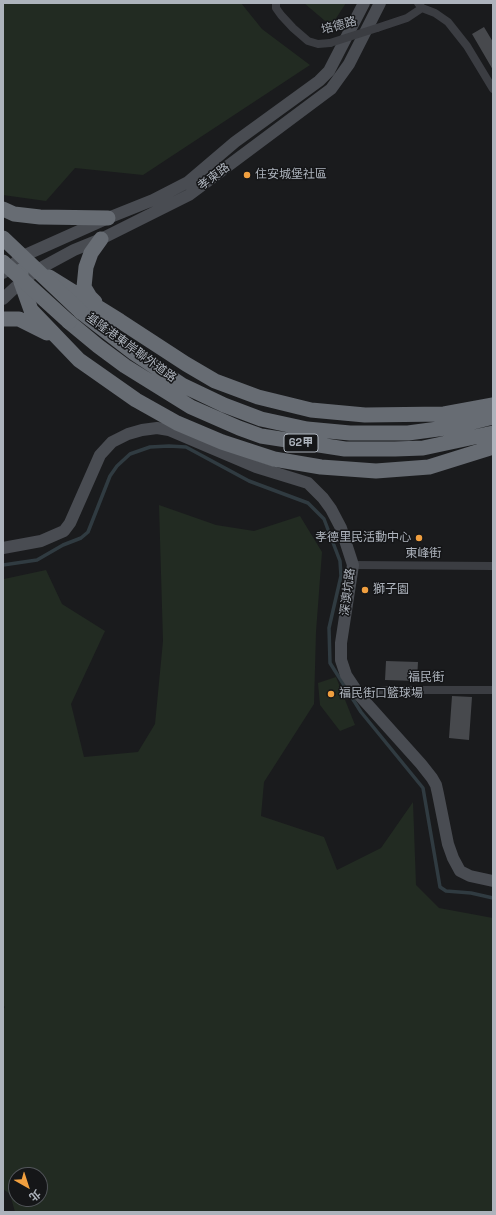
<!DOCTYPE html>
<meta charset="utf-8">
<style>
body{margin:0}
#map{position:relative;width:496px;height:1215px;overflow:hidden;background:#1a1b1d;font-family:"Space Grotesk","Noto Sans TC",sans-serif}
canvas{display:block}
.frame{position:absolute;inset:0;border:4px solid #adb3bc;pointer-events:none}
.north{position:absolute;left:8px;top:1167px;width:40px;height:40px;box-sizing:border-box;background:#151618;border:1px solid #52555a;border-radius:50%;rotate:141deg;font-size:11px;font-weight:700;line-height:16px;text-align:center;color:#adb3bc}
.north::after{content:'';display:block;margin:auto;width:14px;height:18px;background:#f09f3f;clip-path:polygon(50% 0,100% 100%,50% 72%,0 100%)}
</style>
<div id="map">
<canvas width="496" height="1215"></canvas>
<div class="frame"></div>
<div class="north">北</div>
</div>
<script>
const ctx = document.querySelector('canvas').getContext('2d');
ctx.lineJoin = 'round';
function fill(path, color) {
  ctx.fillStyle = color;
  ctx.fill(path, 'evenodd');
}
function poly(rows) {
  const path = new Path2D();
  for (const r of rows) {
    path.moveTo(r[0], r[1]);
    for (let i = 2; i < r.length; i += 2) path.lineTo(r[i], r[i + 1]);
  }
  return path;
}
function stroke(path, color, width, dash) {
  ctx.strokeStyle = color;
  ctx.lineWidth = width;
  ctx.lineCap = dash ? 'butt' : 'round';
  ctx.setLineDash(dash || []);
  ctx.stroke(path);
}
function drawText(font, color, halo, rows, align = 'center') {
  ctx.font = font + ' "Space Grotesk","Noto Sans TC",sans-serif';
  ctx.lineWidth = 3;
  ctx.setLineDash([]);
  ctx.textBaseline = 'middle';
  ctx.strokeStyle = halo;
  ctx.fillStyle = color;
  for (const [text, x, y, turn = 0] of rows) {
    ctx.save();
    ctx.translate(x, y);
    ctx.rotate((+turn || 0) * Math.PI / 180);
    ctx.textAlign = isNaN(turn) ? turn : align;
    if (halo) ctx.strokeText(text, 0, 0);
    ctx.fillText(text, 0, 0);
    ctx.restore();
  }
}
const green = poly([
 [3,3,241,3,262,29,310,65,143,175,75,168,46,201,3,195],
 [304,3,346,3,331,26],
 [159,505,216,525,254,531,300,516,322,552,316,632,314,704,264,782,261,816,324,837,337,870,381,848,413,802,416,885,439,908,493,918,493,1212,15,1212,10,1194,3,1189,3,1010,5,1007,3,1005,3,585,4,579,46,570,62,604,105,631,71,704,84,757,138,752,155,724,163,641],
 [16,1175,40,1175,40,1199,16,1199],
 [336,677,355,725,340,731,320,705,318,683]
]);
const stream = poly([
 [3,565,37,560,63,545,81,538,88,532,110,476,117,466,130,454,150,447,169,446,186,447,249,481,308,503,324,519,340,561,341,576,329,628,330,663,361,712,423,788,440,887,446,891,471,893,493,898]
]);
const building = poly([
 [484,27,493,42,493,70,472,34],
 [386,661,418,662,417,681,385,680],
 [452,696,472,697,469,740,449,738]
]);
const street = poly([
 [276,3,276,8,281,15,293,28,308,41,318,44,330,43],
 [418,3,422,8,435,13,448,22,467,46,493,89],
 [377,28,407,18,422,8],
 [353,565,493,566],
 [360,696,368,692,388,690,493,690]
]);
const secondary = poly([
 [3,273,23,256,108,218,153,200,188,182,235,142,319,81,329,71,364,3],
 [3,299,21,282,37,270,74,250,101,239,189,195,331,89,349,64,380,3],
 [3,548,41,541,64,531,70,523,100,455,112,442,128,434,142,430,157,428,169,430,256,467,308,483,323,498,331,509,341,528,353,565,341,643,341,660,346,675,360,696,421,764,432,778,436,785,438,794,448,844,453,858,460,871,470,876,493,881]
]);
const highway = poly([
 [3,209,14,214,40,217,108,218],
 [21,271,21,282,31,310,79,360,136,400,177,423,222,442,274,459,321,467,376,471,429,467,493,447],
 [49,277,120,321,186,364,215,381,258,397,311,410,365,415,444,414,493,405],
 [95,302,90,297,84,287,86,267,91,253,101,239],
 [81,312,134,353,182,385,224,405,261,419,307,429,350,433,408,433,453,427,493,417],
 [3,319,19,319,47,333],
 [69,322,98,346,125,366,191,407,239,428,261,436,345,449,395,449,423,448,493,433]
]);
const streetBridge = poly([
 [330,43,377,28]
]);
const highwayBridge = poly([
 [3,238,81,312],
 [3,262,69,322]
]);
const markers = [
 [247,175,4,"#f09f3f"],
 [419,538,4,"#f09f3f"],
 [365,590,4,"#f09f3f"],
 [331,694,4,"#f09f3f"]
];
const shields = [
 [301,443,34]
];
const shieldNames = [
 ["62甲",301,443]
];
const streetNames = [
 ["培德路",339,26,-15],
 ["孝東路",214,177,-37],
 ["基隆港東岸聯外道路",131,348,36],
 ["東峰街",423,554],
 ["深澳坑路",348,592,-83],
 ["福民街",426,678]
];
const poiNames = [
 ["住安城堡社區",255,175],
 ["孝德里民活動中心",411,538,"right"],
 ["獅子園",373,590],
 ["福民街口籃球場",339,694]
];
fill(green, '#222b22');
stroke(stream, '#303b41', 3.5);
fill(building, '#47494d');
stroke(street, '#3b3d42', 8);
stroke(secondary, '#494c52', 12);
stroke(highway, '#676c73', 15);
stroke(streetBridge, '#3b3d42', 8);
stroke(highwayBridge, '#676c73', 15);
for (const [x, y, r, color] of markers) {
  const dot = new Path2D();
  dot.arc(x, y, r, 0, 2 * Math.PI);
  ctx.fillStyle = color;
  ctx.fill(dot);
  stroke(dot, '#151618', 1.5);
}
for (const [x, y, w] of shields) {
  const box = new Path2D();
  box.roundRect(x - w / 2, y - 9, w, 18, 3);
  ctx.fillStyle = '#151618';
  ctx.fill(box);
  stroke(box, '#adb3bc', 1);
}
drawText('bold 11px', '#adb3bc', null, shieldNames);
drawText('12px', '#adb3bc', '#151618', streetNames);
drawText('12px', '#adb3bc', '#151618', poiNames, 'left');
</script>
